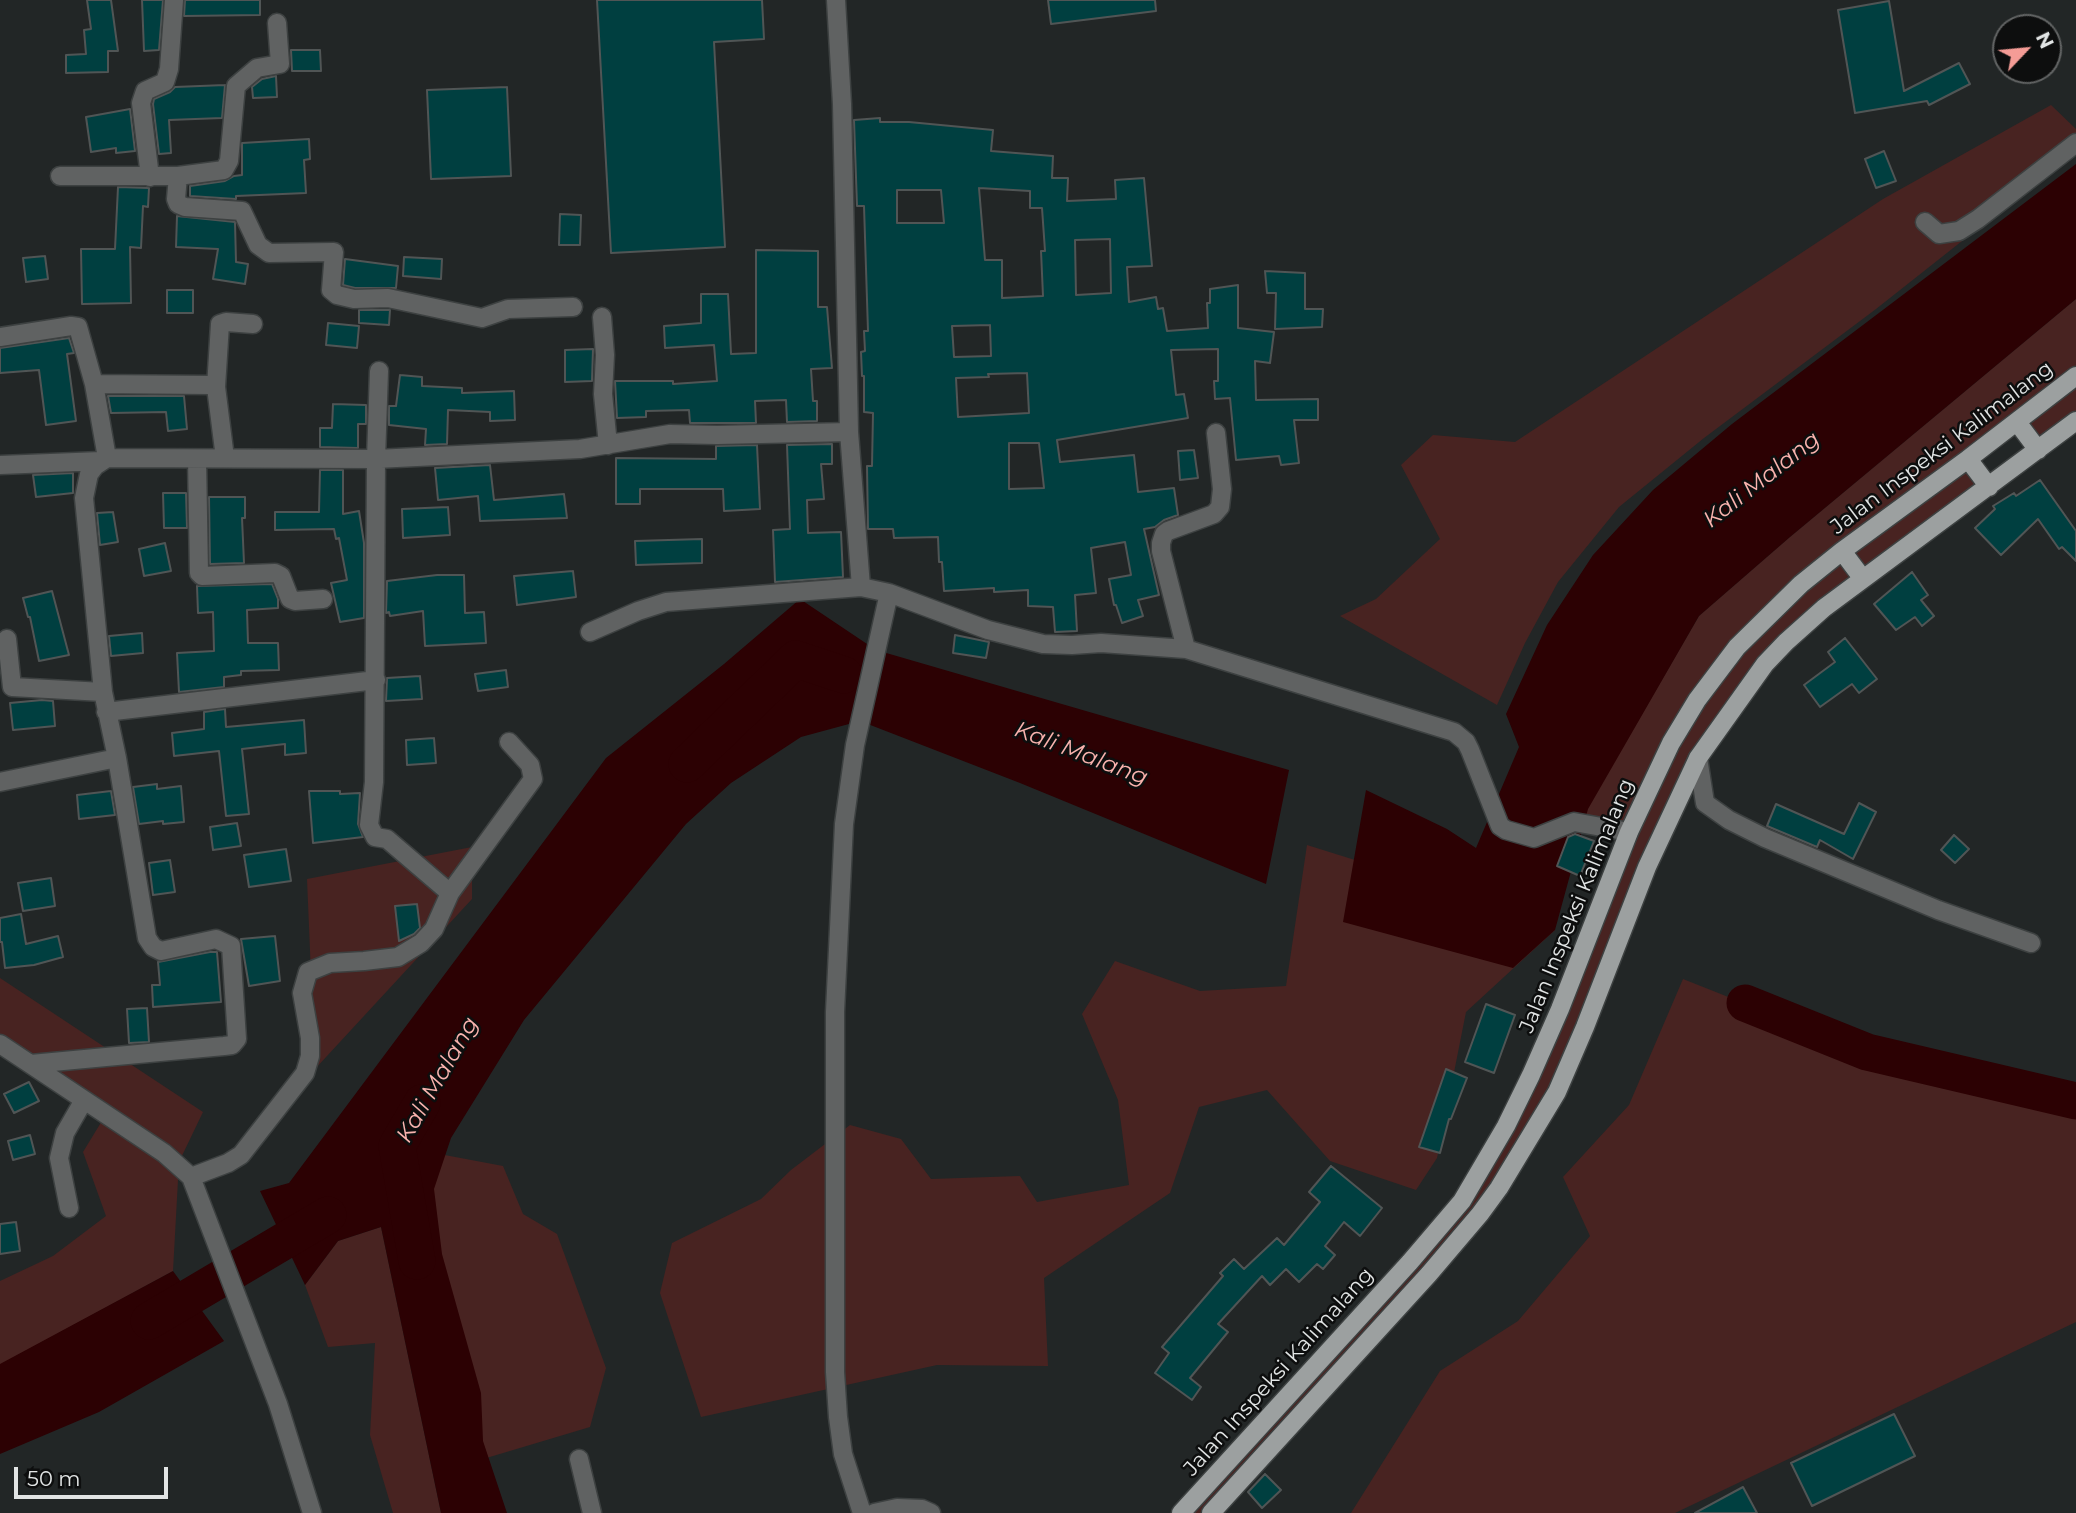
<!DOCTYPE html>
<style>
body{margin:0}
#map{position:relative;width:2076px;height:1513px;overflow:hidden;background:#222626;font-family:Montserrat,sans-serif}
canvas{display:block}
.north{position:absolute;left:1992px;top:14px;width:70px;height:70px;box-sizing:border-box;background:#0d0e0e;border:2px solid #626464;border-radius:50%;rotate:64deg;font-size:19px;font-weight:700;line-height:28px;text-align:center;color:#e2e5e5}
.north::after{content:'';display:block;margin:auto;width:24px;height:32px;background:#f59c96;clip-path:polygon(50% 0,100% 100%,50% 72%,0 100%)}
.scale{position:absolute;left:14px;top:1467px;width:154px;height:32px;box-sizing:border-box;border:4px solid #e2e5e5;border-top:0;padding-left:9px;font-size:21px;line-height:24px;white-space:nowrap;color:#e2e5e5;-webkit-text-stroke:5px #0d0e0e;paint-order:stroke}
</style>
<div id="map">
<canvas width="2076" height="1513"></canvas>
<div class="north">N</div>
<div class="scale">50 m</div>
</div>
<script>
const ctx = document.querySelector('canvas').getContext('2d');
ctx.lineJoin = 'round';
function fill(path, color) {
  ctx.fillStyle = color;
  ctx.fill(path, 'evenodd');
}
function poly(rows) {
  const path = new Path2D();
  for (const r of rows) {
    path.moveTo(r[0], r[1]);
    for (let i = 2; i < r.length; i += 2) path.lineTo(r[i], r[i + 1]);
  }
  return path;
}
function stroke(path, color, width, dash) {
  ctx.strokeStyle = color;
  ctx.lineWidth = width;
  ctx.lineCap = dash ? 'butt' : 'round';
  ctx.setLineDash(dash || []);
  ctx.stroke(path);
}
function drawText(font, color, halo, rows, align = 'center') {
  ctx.font = font + ' Montserrat,sans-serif';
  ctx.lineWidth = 5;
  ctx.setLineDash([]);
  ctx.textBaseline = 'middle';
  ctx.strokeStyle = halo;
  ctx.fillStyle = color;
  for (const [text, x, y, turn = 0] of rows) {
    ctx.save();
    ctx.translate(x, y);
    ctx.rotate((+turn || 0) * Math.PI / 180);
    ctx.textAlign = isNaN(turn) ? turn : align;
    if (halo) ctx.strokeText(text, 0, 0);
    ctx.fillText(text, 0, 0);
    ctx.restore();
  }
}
const green = poly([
 [2051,105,2076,129,2076,151,1876,309,1704,438,1619,507,1558,582,1525,643,1497,705,1340,616,1376,599,1440,539,1401,465,1433,435,1515,442,1883,199],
 [2076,299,2076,421,2038,450,2017,422,1968,459,1989,487,1786,642,1698,758,1585,1027,1499,1188,1211,1513,1181,1513,1478,1175,1629,833,1579,822,1699,616,1790,537],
 [1307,845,1454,891,1555,930,1466,1012,1437,1158,1416,1190,1330,1161,1267,1090,1199,1107,1170,1193,1044,1278,1048,1366,937,1365,701,1417,660,1293,672,1243,761,1199,791,1170,850,1125,901,1139,931,1179,1020,1176,1037,1202,1129,1185,1118,1100,1082,1014,1115,961,1200,991,1286,986],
 [472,847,472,899,315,1069,307,879],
 [0,978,203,1112,179,1162,173,1271,0,1365,0,1281,53,1256,106,1216,83,1152,108,1111,0,1034],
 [1683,979,1867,1052,2076,1101,2076,1322,1675,1513,1351,1513,1440,1371,1518,1321,1590,1236,1563,1177,1629,1105],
 [397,1146,503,1166,523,1214,557,1234,606,1368,590,1427,453,1468],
 [381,1227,441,1513,393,1513,370,1435,375,1343,328,1347,305,1285,338,1241]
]);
const water = poly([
 [2076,164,2076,299,1790,537,1699,616,1588,809,1555,930,1513,968,1343,922,1366,790,1447,829,1476,848,1519,747,1506,714,1547,625,1593,555,1653,490,1732,424],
 [800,599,876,650,1289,770,1266,884,1020,783,860,721,801,737,731,783,686,824,524,1020,451,1138,434,1189,442,1254,481,1393,483,1441,507,1513,441,1513,381,1227,338,1241,305,1285,260,1191,289,1183,606,758,724,664],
 [173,1271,224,1341,99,1412,0,1454,0,1364]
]);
const river = poly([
 [687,764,796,659,844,675],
 [1745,1003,1867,1052,2076,1101],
 [417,1261,397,1146,422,1103],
 [149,1321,328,1215]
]);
const building = poly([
 [87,0,111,0,118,51,108,51,108,72,66,73,66,55,86,54,84,30,91,29,87,0],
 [142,0,163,0,159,50,144,51,142,0],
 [185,0,260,0,260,15,184,16,185,0],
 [597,0,762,0,764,39,714,42,725,247,611,253,597,0],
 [1048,0,1155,0,1156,11,1051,24,1048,0],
 [1889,1,1904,91,1959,63,1970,84,1929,105,1927,101,1855,113,1838,10,1889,1],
 [291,50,320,50,321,71,292,71,291,50],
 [276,76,277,97,253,98,252,87,262,79,276,76],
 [225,85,222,118,169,120,171,153,159,154,153,104,154,99,170,92,175,87,225,85],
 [507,87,511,176,431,179,427,90,507,87],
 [130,109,135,151,116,153,116,148,91,152,86,117,130,109],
 [880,118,880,122,909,122,993,130,991,151,1053,156,1052,178,1068,178,1067,201,1116,199,1115,180,1144,178,1152,266,1127,267,1129,302,1156,297,1158,309,1163,308,1167,331,1208,328,1207,303,1210,303,1210,289,1238,285,1238,328,1274,332,1270,363,1255,361,1256,400,1318,399,1318,420,1294,420,1299,463,1281,465,1279,456,1236,460,1230,398,1215,399,1214,381,1218,381,1218,349,1171,350,1176,395,1184,394,1188,418,1057,440,1060,462,1134,455,1138,492,1174,488,1178,515,1164,520,1155,527,1144,529,1159,595,1138,600,1143,616,1122,623,1116,605,1114,605,1109,579,1131,575,1125,542,1091,548,1096,593,1075,595,1077,631,1055,632,1053,607,1028,606,1028,590,994,592,994,588,944,591,942,562,939,562,938,537,894,538,893,529,868,529,867,466,872,466,873,413,864,412,864,376,862,376,861,352,865,351,864,331,868,331,864,206,857,206,854,120,880,118],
 [979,188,1030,191,1030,208,1042,208,1045,251,1041,251,1043,296,1002,298,1002,260,985,260,979,188],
 [897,190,941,190,944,223,897,223,897,190],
 [1110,239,1111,293,1076,295,1075,240,1110,239],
 [990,325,991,356,954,357,952,326,990,325],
 [1027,373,1029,413,958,417,956,378,989,377,988,374,1027,373],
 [1009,443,1039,443,1044,488,1009,489,1009,443],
 [309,139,310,159,304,160,306,193,236,196,236,199,190,196,190,186,225,181,234,176,242,175,242,143,309,139],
 [1884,151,1896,181,1876,188,1865,159,1884,151],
 [118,187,149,188,148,207,143,206,141,248,130,247,131,303,82,304,81,249,115,249,118,187],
 [560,214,581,215,580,245,559,245,560,214],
 [177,216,235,222,236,262,248,264,245,284,213,279,218,249,176,247,177,216],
 [756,250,818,251,818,307,827,307,832,368,811,369,813,401,817,401,817,421,787,422,786,400,755,401,756,423,690,423,689,410,646,411,646,417,617,418,615,381,673,381,673,384,717,381,714,345,665,348,664,326,701,323,701,294,728,294,731,354,756,353,756,250],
 [45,256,48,279,26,282,23,258,45,256],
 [404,257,442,259,441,279,403,276,404,257],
 [345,259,398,266,396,288,355,288,343,285,345,259],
 [1265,271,1305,273,1305,309,1323,309,1322,327,1275,329,1276,293,1267,293,1265,271],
 [167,290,193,290,193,313,167,313,167,290],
 [359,310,390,310,389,325,359,323,359,310],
 [328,323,359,326,357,348,326,345,328,323],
 [69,338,74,353,67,354,76,421,46,425,39,370,0,373,0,348,69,338],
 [593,349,592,381,565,382,565,350,593,349],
 [400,375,422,377,422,386,462,388,462,393,514,391,515,420,490,421,490,412,448,410,447,444,425,445,426,429,389,425,389,406,396,406,400,375],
 [108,396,184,396,187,429,168,431,166,412,111,413,108,396],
 [333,404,366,405,366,424,358,424,358,448,320,447,320,428,332,428,333,404],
 [832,444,832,464,821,464,824,499,807,500,808,533,841,532,843,577,775,582,773,530,790,529,787,445,832,444],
 [757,445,760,509,724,511,723,489,640,489,640,504,616,504,616,458,716,459,716,446,757,445],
 [1194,450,1198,478,1180,480,1178,451,1194,450],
 [490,465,494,500,564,494,567,518,480,521,478,496,438,500,435,468,490,465],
 [320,470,343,470,343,514,359,511,364,543,364,618,340,622,331,583,347,580,339,538,336,539,334,529,275,530,275,512,319,512,320,470],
 [73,473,73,493,36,497,33,475,73,473],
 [2040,480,2076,531,2076,561,2062,547,2059,549,2038,519,2001,555,1975,528,1995,509,1993,506,2014,493,2016,496,2040,480],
 [163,493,186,493,187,528,164,528,163,493],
 [209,497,245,497,245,518,242,518,244,563,210,564,209,497],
 [448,507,450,535,403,538,402,509,448,507],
 [113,512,118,542,100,545,97,513,113,512],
 [702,539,702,563,636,565,635,541,702,539],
 [165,543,171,571,144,576,139,549,165,543],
 [573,571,576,597,517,605,514,576,573,571],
 [1912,572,1928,595,1921,600,1934,616,1922,626,1915,617,1896,630,1874,604,1912,572],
 [437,575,464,575,465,613,484,612,486,643,425,646,423,611,390,616,389,612,386,613,387,581,437,575],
 [272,584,278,599,278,608,247,610,248,643,278,643,279,670,241,671,241,675,224,677,224,687,179,692,177,653,214,651,213,612,198,613,197,586,272,584],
 [52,591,69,655,39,661,30,617,28,617,23,598,52,591],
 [142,633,143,653,111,656,109,636,142,633],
 [955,635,989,642,986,658,953,653,955,635],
 [1845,638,1877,679,1859,693,1852,684,1820,707,1804,685,1835,662,1828,652,1845,638],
 [506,670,508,687,478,691,475,674,506,670],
 [420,676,422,699,386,701,387,678,420,676],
 [42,700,53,701,55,726,13,730,10,703,42,700],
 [225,709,226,727,304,720,306,753,285,755,285,744,242,749,249,814,226,816,219,751,174,756,172,733,204,729,204,712,225,709],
 [434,738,436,763,407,765,406,740,434,738],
 [157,784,157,789,181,786,184,822,163,824,163,821,139,824,133,787,157,784],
 [111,791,115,815,79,819,77,795,111,791],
 [309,791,340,791,340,794,360,793,358,824,363,837,313,843,309,791],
 [1859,803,1876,812,1853,859,1820,840,1817,847,1767,826,1776,804,1844,834,1859,803],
 [237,823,241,846,213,850,210,827,237,823],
 [1575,834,1594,841,1580,876,1557,866,1568,837,1575,834],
 [1954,835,1969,849,1955,863,1941,850,1954,835],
 [286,849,291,881,249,887,244,855,286,849],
 [170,860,175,892,153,895,149,863,170,860],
 [51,878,55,906,23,911,18,883,51,878],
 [417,904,420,928,414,934,399,941,395,906,417,904],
 [21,914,26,944,58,936,63,957,34,965,5,968,2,942,0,942,0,918,21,914],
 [275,936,280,981,249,986,241,939,275,936],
 [210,952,217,952,221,1002,153,1007,152,985,160,985,158,962,210,952],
 [1486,1004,1515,1015,1494,1073,1465,1062,1486,1004],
 [147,1008,149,1042,129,1043,127,1009,147,1008],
 [1446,1069,1467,1078,1451,1119,1449,1119,1440,1153,1419,1147,1446,1069],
 [29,1082,39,1101,14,1113,4,1094,29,1082],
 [30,1135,35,1154,13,1160,8,1141,30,1135],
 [1331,1166,1382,1208,1360,1236,1344,1222,1325,1246,1335,1255,1323,1269,1317,1264,1299,1282,1286,1269,1270,1285,1262,1276,1218,1324,1228,1332,1190,1378,1201,1387,1192,1400,1155,1373,1169,1353,1162,1347,1223,1276,1220,1273,1234,1259,1244,1269,1277,1238,1284,1245,1320,1202,1309,1192,1331,1166],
 [16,1222,20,1251,0,1254,0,1224,16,1222],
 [1894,1414,1915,1456,1812,1506,1791,1463,1894,1414],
 [1265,1474,1281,1490,1262,1508,1248,1492,1265,1474],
 [1743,1487,1757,1513,1695,1513,1743,1487]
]);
const minor = poly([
 [836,0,842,104,849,432,861,587],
 [60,176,178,176,176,199,178,204,185,207,242,211,258,245,269,253,334,252,331,290,337,295,354,299,388,298,482,318,508,309,573,307],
 [178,176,224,170,229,161,236,86,257,68,280,64,277,23],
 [150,177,141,103,145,91,165,82,169,69,174,0],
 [1925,222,1939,234,1959,231,1978,219,2076,143],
 [602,317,605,355,603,394,608,445],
 [0,337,71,326,78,327,94,384,107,458],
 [379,371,376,459,374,782,369,825,375,837,387,839,450,893],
 [94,384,211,385,216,387,225,458],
 [216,387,220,324,226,322,253,324],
 [197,459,199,573,202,576,275,573,281,576,290,599,295,601,323,599],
 [0,465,101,461],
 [590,632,638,611,666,602,861,587,889,593,988,630,1043,644,1072,645,1101,643,1186,649,1454,732,1466,742,1470,750,1500,826,1506,830,1534,838,1574,822,1629,832],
 [7,639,12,687,103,692],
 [1186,649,1161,551,1161,543,1164,534,1168,531,1214,514,1220,507,1222,489,1216,433],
 [106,712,376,680],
 [1698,758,1705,803,1729,820,1765,838,1938,910,2031,943],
 [0,782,117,758,103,692,84,498,89,474,95,466,107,458,376,459,580,449,670,434,717,435,849,432],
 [0,1044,164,1153,191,1177,278,1404,312,1513],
 [31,1064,224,1046,232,1045,237,1039,231,946,216,939,161,951,153,947,147,938,117,758],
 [191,1177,228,1163,241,1155,305,1073,310,1056,310,1038,302,993,308,972,330,963,364,961,398,957,421,943,434,929,450,893,533,779,530,765,509,742],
 [69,1208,59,1158,65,1133,84,1100],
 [579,1459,592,1513],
 [862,1513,843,1454,838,1417,835,1372,835,1012,844,824,855,745,889,593],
 [874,1513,897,1508,922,1509,931,1513]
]);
const major = poly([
 [2017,422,2038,450],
 [1968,459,1989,487],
 [1842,551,1863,579],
 [1181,1513,1410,1262,1462,1201,1506,1126,1531,1075,1560,1009,1629,832,1671,743,1697,700,1737,647,1801,584,1842,551,1968,459,2076,376],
 [1211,1513,1429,1274,1480,1214,1499,1188,1557,1092,1585,1027,1647,867,1698,758,1765,664,1786,642,1824,608,2076,421]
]);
const streetNames = [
 ["Jalan Inspeksi Kalimalang",1942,448,-37],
 ["Jalan Inspeksi Kalimalang",1577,906,-68],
 ["Jalan Inspeksi Kalimalang",1279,1372,-48]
];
const waterNames = [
 ["Kali Malang",1762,480,-38],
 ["Kali Malang",1081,754,21],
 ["Kali Malang",438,1080,-60]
];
fill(green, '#482321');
fill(water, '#2c0103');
stroke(river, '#2c0103', 37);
fill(building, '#003f40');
stroke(building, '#505555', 2);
stroke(minor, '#3d4141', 21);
stroke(major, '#3d4141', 21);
stroke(minor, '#606262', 18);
stroke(major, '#9ca0a0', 18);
drawText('21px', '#e2e5e5', '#0d0e0e', streetNames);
drawText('italic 23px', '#f9b3ae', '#0d0e0e', waterNames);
</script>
